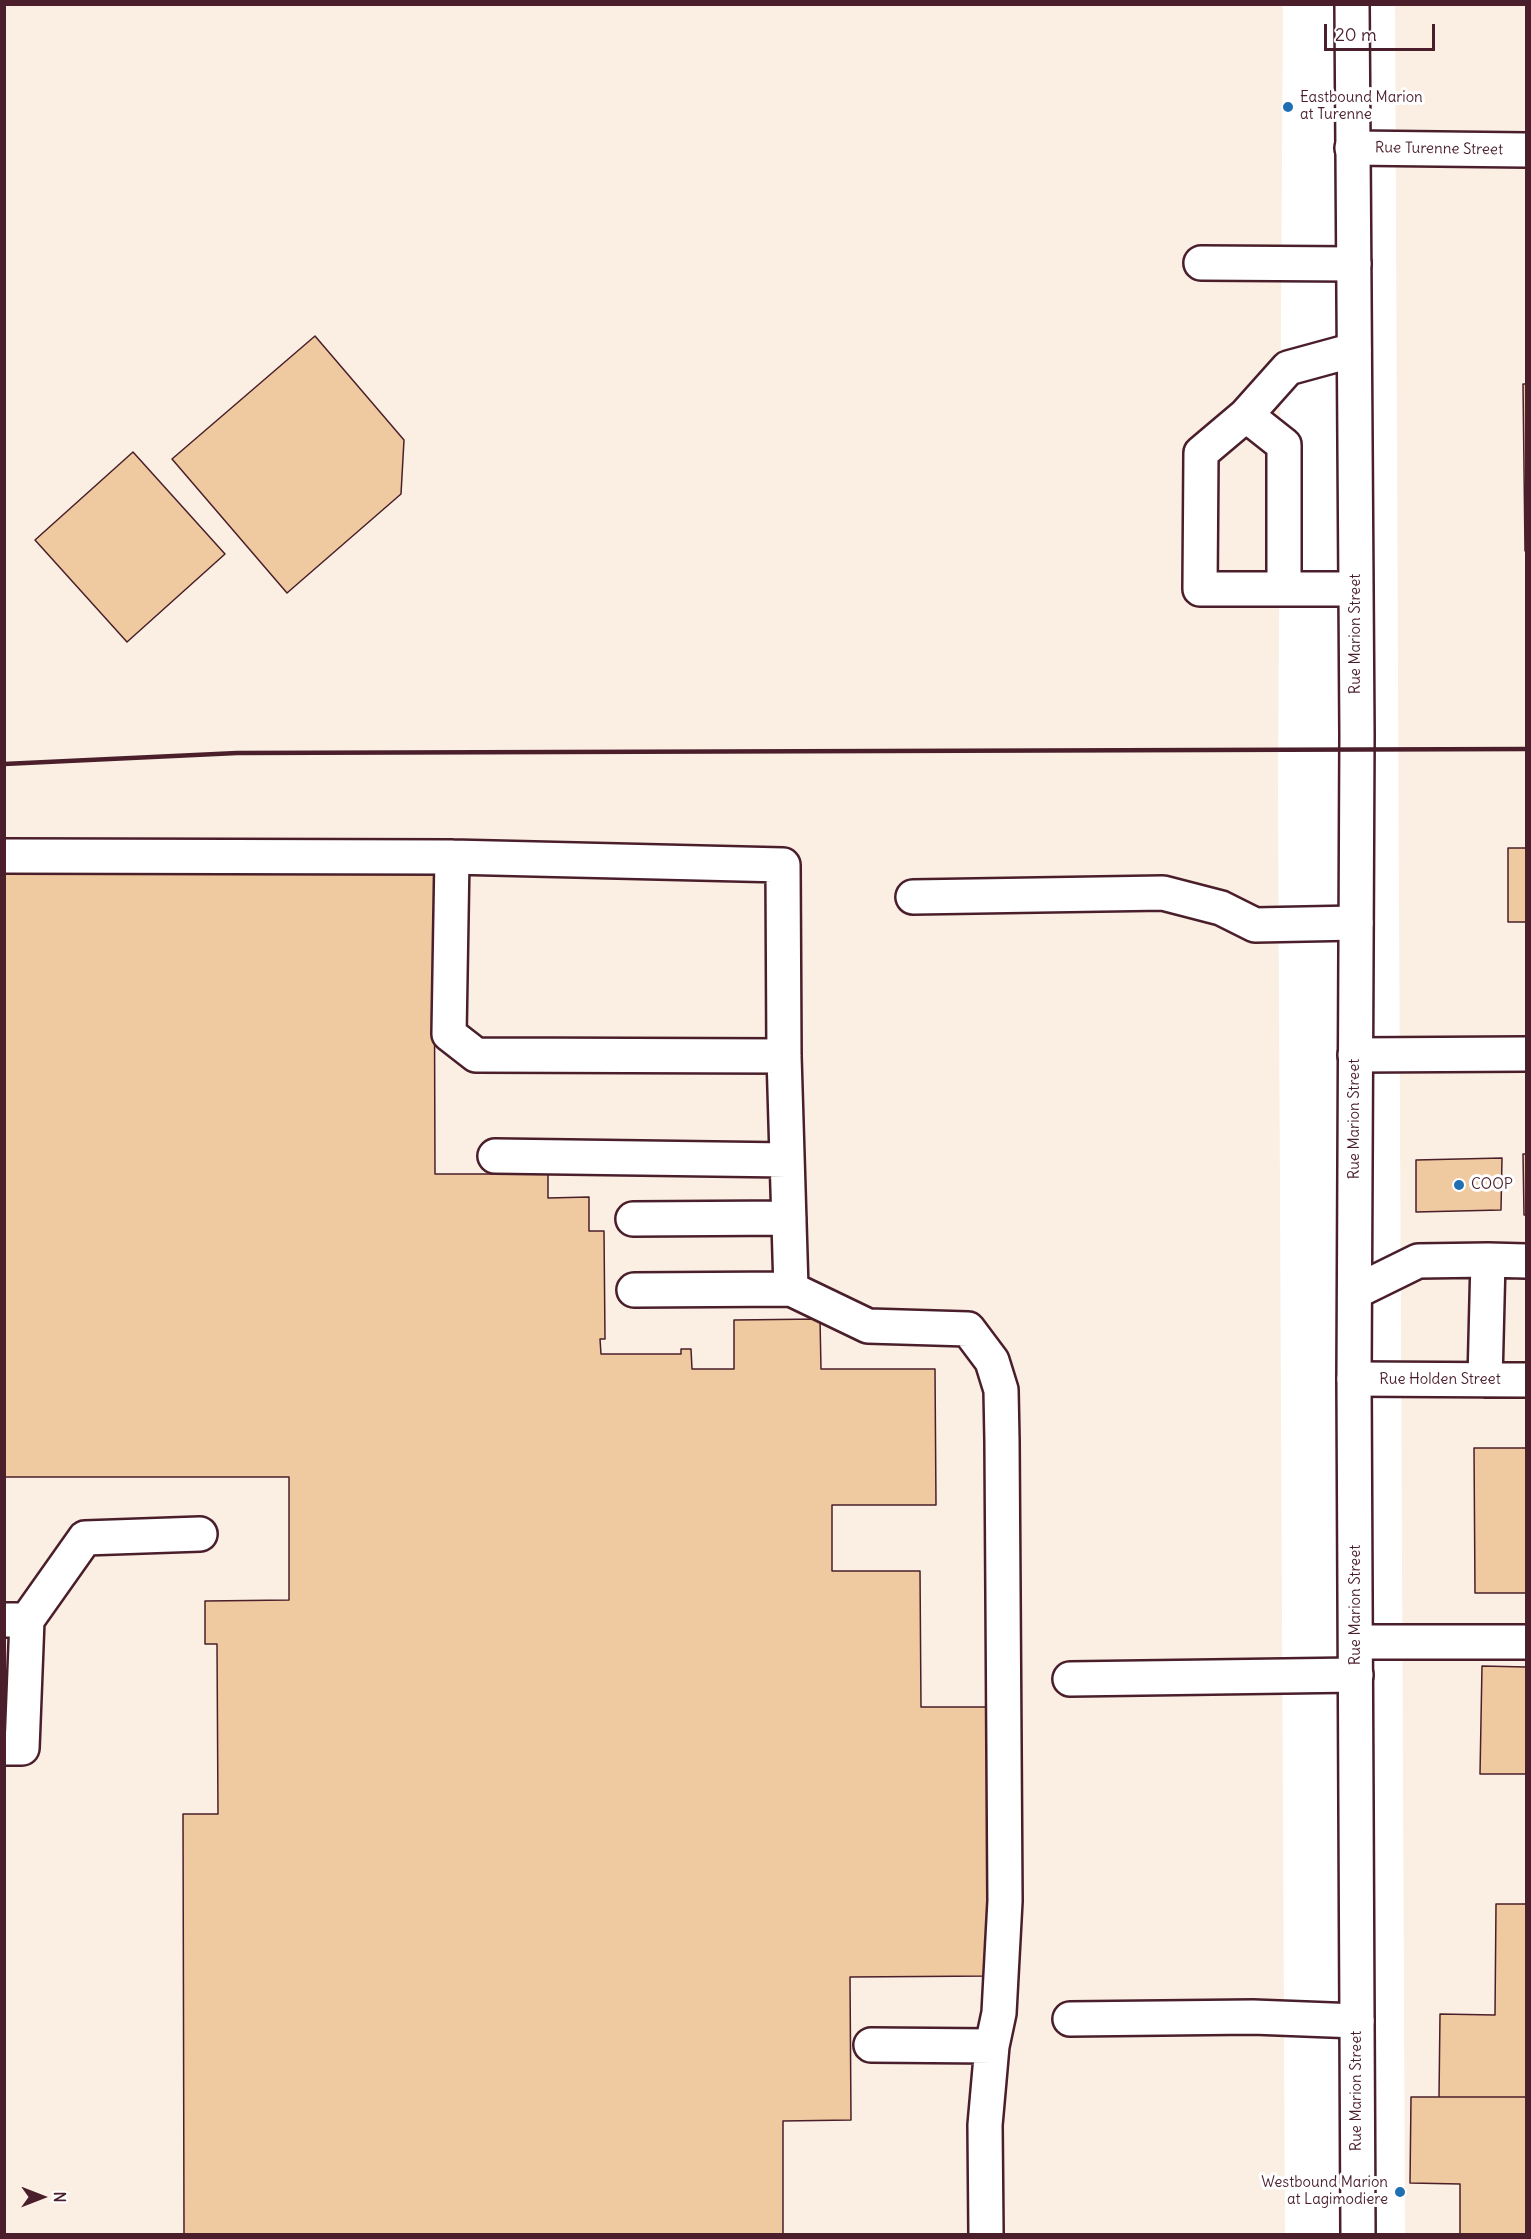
<!DOCTYPE html>
<style>
body{margin:0}
#map{position:relative;width:1531px;height:2239px;overflow:hidden;background:#fff;font-family:Delius,sans-serif}
canvas{display:block}
.frame{position:absolute;inset:0;border:6px solid #4a1f2b;pointer-events:none}
.north{position:absolute;left:12px;top:2167px;width:60px;height:60px;-webkit-text-stroke:4px #fff;paint-order:stroke;rotate:90deg;font-size:16px;font-weight:700;line-height:24px;text-align:center;color:#4a1f2b}
.north::after{content:'';display:block;margin:auto;width:21px;height:27px;background:#4a1f2b;clip-path:polygon(50% 0,100% 100%,50% 72%,0 100%)}
.scale{position:absolute;left:1324px;top:24px;width:111px;height:27px;box-sizing:border-box;border:3px solid #4a1f2b;border-top:0;padding-left:8px;font-size:18px;line-height:21px;white-space:nowrap;color:#4a1f2b;-webkit-text-stroke:4px #fff;paint-order:stroke}
</style>
<div id="map">
<canvas width="1531" height="2239"></canvas>
<div class="frame"></div>
<div class="north">N</div>
<div class="scale">20 m</div>
</div>
<script>
const ctx = document.querySelector('canvas').getContext('2d');
ctx.lineJoin = 'round';
function fill(path, color) {
  ctx.fillStyle = color;
  ctx.fill(path, 'evenodd');
}
function poly(rows) {
  const path = new Path2D();
  for (const r of rows) {
    path.moveTo(r[0], r[1]);
    for (let i = 2; i < r.length; i += 2) path.lineTo(r[i], r[i + 1]);
  }
  return path;
}
function stroke(path, color, width, dash) {
  ctx.strokeStyle = color;
  ctx.lineWidth = width;
  ctx.lineCap = dash ? 'butt' : 'round';
  ctx.setLineDash(dash || []);
  ctx.stroke(path);
}
function drawText(font, color, halo, rows, align = 'center') {
  ctx.font = font + ' Delius,sans-serif';
  ctx.lineWidth = 6;
  ctx.setLineDash([]);
  ctx.textBaseline = 'middle';
  ctx.strokeStyle = halo;
  ctx.fillStyle = color;
  for (const [text, x, y, turn = 0] of rows) {
    ctx.save();
    ctx.translate(x, y);
    ctx.rotate((+turn || 0) * Math.PI / 180);
    ctx.textAlign = isNaN(turn) ? turn : align;
    if (halo) ctx.strokeText(text, 0, 0);
    ctx.fillText(text, 0, 0);
    ctx.restore();
  }
}
const built = poly([
 [5,5,1283,5,1278,790,1285,2234,5,2234],
 [1395,5,1526,5,1526,2234,1405,2234]
]);
const building = poly([
 [315,336,404,440,401,494,287,593,172,459,315,336],
 [1523,384,1526,384,1526,551,1525,551,1523,384],
 [133,452,225,554,127,642,35,540,133,452],
 [1508,848,1526,848,1526,922,1508,922,1508,848],
 [4,872,434,872,435,1174,548,1174,548,1198,589,1197,589,1231,604,1231,605,1339,600,1339,601,1354,681,1354,681,1349,691,1349,692,1369,734,1369,734,1320,820,1319,821,1369,935,1369,936,1505,832,1505,832,1571,920,1571,921,1707,989,1707,990,1976,850,1977,851,2120,783,2121,783,2234,184,2234,183,1814,218,1814,217,1644,205,1644,205,1601,289,1600,289,1477,4,1477,4,872],
 [1523,1154,1526,1154,1526,1215,1524,1215,1523,1154],
 [1502,1158,1501,1210,1416,1212,1416,1160,1502,1158],
 [1474,1448,1526,1448,1526,1593,1475,1593,1474,1448],
 [1482,1666,1526,1667,1526,1774,1480,1774,1482,1666],
 [1496,1904,1526,1904,1526,2097,1439,2097,1440,2014,1495,2015,1496,1904],
 [1411,2097,1526,2097,1526,2234,1460,2234,1460,2184,1410,2183,1411,2097]
]);
const minor = poly([
 [1352,148,1526,150],
 [1201,263,1354,264],
 [1354,350,1288,368,1246,415,1201,453,1200,589,1355,589],
 [1246,415,1284,445,1284,589],
 [4,856,452,857,783,865,784,1056,791,1289],
 [452,857,449,1034,476,1055,784,1056],
 [913,897,1163,893,1221,908,1255,925,1356,923],
 [1355,1055,1526,1054],
 [495,1156,787,1160],
 [633,1219,789,1218],
 [634,1290,791,1289,868,1326,968,1329,992,1361,1001,1390,1002,1441,1005,1901,999,2013,992,2046,985,2125,986,2234],
 [1355,1292,1418,1261,1488,1260],
 [1354,1379,1526,1380],
 [1485,1380,1488,1260,1526,1261],
 [27,1620,85,1538,200,1534],
 [1356,1642,1526,1642],
 [1070,1679,1356,1675],
 [4,1748,22,1748,27,1620,6,1620],
 [1070,2019,1253,2017,1357,2021],
 [871,2045,992,2046]
]);
const major = poly([
 [1352,4,1357,735,1354,1379,1358,2234]
]);
const rail = poly([
 [4,764,237,753,1526,749]
]);
const markers = [
 [1288,107,6,"#1f6fb2"],
 [1459,1185,6,"#1f6fb2"],
 [1400,2192,6,"#1f6fb2"]
];
const poiNames = [
 ["Eastbound Marion",1300,98],
 ["at Turenne",1300,115],
 ["COOP",1471,1185],
 ["Westbound Marion",1388,2183,"right"],
 ["at Lagimodiere",1388,2200,"right"]
];
const streetNames = [
 ["Rue Turenne Street",1439,149,1],
 ["Rue Marion Street",1356,634,-90],
 ["Rue Marion Street",1355,1119,-90],
 ["Rue Holden Street",1440,1380],
 ["Rue Marion Street",1356,1605,-90],
 ["Rue Marion Street",1357,2091,-90]
];
fill(built, '#faefe2');
fill(building, '#efc99f');
stroke(building, '#4a1f2b', 1.5);
stroke(minor, '#4a1f2b', 38);
stroke(major, '#4a1f2b', 38);
stroke(minor, '#fff', 33);
stroke(major, '#fff', 33);
stroke(rail, '#4a1f2b', 4.5);
for (const [x, y, r, color] of markers) {
  const dot = new Path2D();
  dot.arc(x, y, r, 0, 2 * Math.PI);
  ctx.fillStyle = color;
  ctx.fill(dot);
  stroke(dot, '#fff', 2);
}
drawText('15px', '#4a1f2b', '#fff', poiNames, 'left');
drawText('15px', '#4a1f2b', '#fff', streetNames);
</script>
